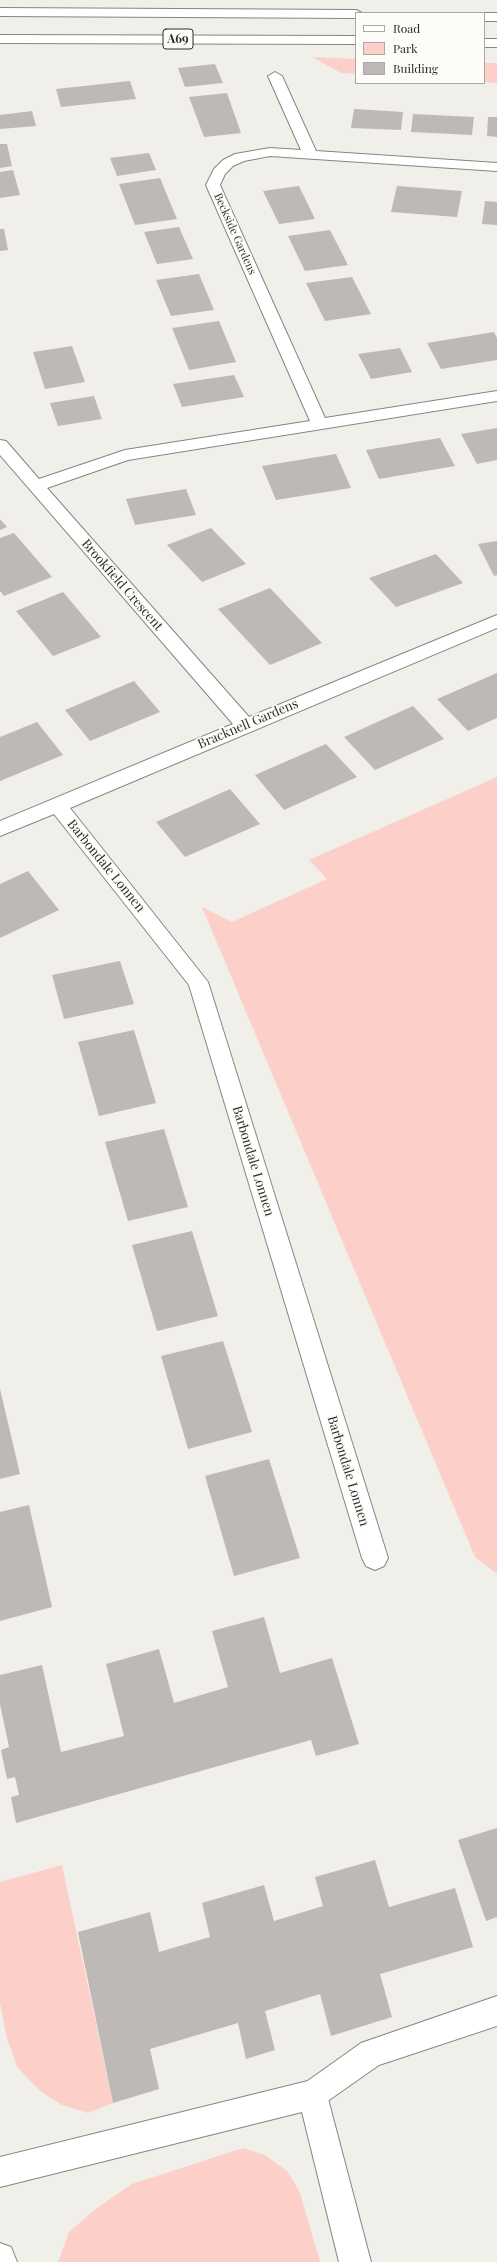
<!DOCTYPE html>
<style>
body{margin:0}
#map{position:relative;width:497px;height:2262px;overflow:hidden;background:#f0efea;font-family:"Playfair Display",serif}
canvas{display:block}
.legend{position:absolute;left:355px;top:12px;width:130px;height:72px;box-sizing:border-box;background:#fefcf8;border:1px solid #aaa9a6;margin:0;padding:5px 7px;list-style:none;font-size:12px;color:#2d2c2b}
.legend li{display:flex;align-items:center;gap:8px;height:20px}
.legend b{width:20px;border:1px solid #aaa9a6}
</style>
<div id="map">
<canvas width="497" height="2262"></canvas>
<ul class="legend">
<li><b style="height:5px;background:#fff"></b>Road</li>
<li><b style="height:11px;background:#fccfc9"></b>Park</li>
<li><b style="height:11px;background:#beb9b7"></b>Building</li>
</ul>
</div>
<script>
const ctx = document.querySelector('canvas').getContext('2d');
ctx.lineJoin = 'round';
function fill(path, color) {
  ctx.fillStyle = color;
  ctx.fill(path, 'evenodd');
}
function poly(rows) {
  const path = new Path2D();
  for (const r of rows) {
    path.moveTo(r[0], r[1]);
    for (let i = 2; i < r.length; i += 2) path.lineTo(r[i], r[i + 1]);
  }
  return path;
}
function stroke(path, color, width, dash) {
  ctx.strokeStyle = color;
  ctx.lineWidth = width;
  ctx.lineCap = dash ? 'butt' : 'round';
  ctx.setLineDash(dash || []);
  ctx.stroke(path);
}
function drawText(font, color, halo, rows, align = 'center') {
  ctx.font = font + ' "Playfair Display",serif';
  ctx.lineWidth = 3.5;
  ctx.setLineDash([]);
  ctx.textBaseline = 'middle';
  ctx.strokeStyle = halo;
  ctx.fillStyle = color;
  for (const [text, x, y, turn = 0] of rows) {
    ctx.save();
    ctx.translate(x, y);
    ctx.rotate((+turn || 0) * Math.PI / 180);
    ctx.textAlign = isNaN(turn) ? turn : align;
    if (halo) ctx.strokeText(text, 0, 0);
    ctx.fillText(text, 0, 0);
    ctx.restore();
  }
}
const green = poly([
 [312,57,356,59,356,74,341,73],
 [484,63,497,63,497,83,484,82],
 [497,777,497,1574,475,1557,202,907,232,922,327,879,309,860],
 [62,1865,113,2103,88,2113,62,2105,40,2091,17,2067,6,2035,0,2003,0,1882],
 [243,2148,265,2155,288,2172,300,2193,320,2262,58,2262,69,2232,97,2208,132,2184]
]);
const building = poly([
 [215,64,223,83,185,87,178,68],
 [130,81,136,99,61,107,56,89],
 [227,93,241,133,204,137,189,97],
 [354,109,403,112,401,130,351,128],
 [32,111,36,126,0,129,0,115],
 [413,114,474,117,472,135,411,132],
 [488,117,497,117,497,137,487,136],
 [0,144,7,144,12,166,0,168],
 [149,153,156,170,117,176,110,158],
 [13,170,20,195,0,198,0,172],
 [160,178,177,219,135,225,119,184],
 [299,186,315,219,279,224,263,191],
 [397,186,462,191,457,217,391,212],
 [485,201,497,202,497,225,482,224],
 [179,227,193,259,157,264,144,232],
 [0,229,4,229,8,250,0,251],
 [330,230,348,265,305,271,288,236],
 [199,274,214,310,171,316,156,280],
 [352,277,371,314,325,321,306,283],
 [219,321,236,362,189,370,172,328],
 [494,332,497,338,497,360,441,369,427,343],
 [72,346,85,382,45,389,33,352],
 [400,348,412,372,371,379,358,354],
 [234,375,244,397,182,407,173,384],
 [94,396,102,419,58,426,50,403],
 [497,428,497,460,477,464,461,434],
 [440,438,455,466,379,479,366,450],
 [336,454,351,488,276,500,262,466],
 [186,489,196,515,135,525,126,499],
 [0,519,7,527,0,530],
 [211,528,246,564,202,582,167,545],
 [14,533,52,577,4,596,0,591,0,538],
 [497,541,497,575,494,576,478,544],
 [436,554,463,583,396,607,369,578],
 [270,588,322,643,270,665,218,609],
 [63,592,101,637,53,656,16,611],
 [497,673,497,718,468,731,437,699],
 [134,681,160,712,90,741,65,710],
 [413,706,444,739,375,770,344,737],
 [37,722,63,755,0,781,0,737],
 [326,744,357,777,284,810,255,775],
 [230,789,260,824,185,857,156,822],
 [28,871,59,910,0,938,0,884],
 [120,961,134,1004,64,1019,52,975],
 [134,1030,156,1103,99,1116,78,1042],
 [164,1129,188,1207,128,1221,105,1142],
 [192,1231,218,1316,157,1331,132,1245],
 [223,1341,252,1432,188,1449,161,1356],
 [0,1389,20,1474,0,1479],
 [269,1459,300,1558,234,1576,205,1476],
 [29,1505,52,1607,0,1621,0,1512],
 [264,1617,280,1673,332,1658,359,1744,316,1756,311,1740,16,1823,11,1797,19,1795,15,1777,7,1779,1,1750,9,1747,0,1704,0,1675,42,1665,61,1752,124,1736,106,1664,159,1649,174,1703,228,1687,212,1631],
 [497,1828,497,1917,486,1921,458,1840],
 [375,1860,389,1907,455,1888,473,1947,380,1974,392,2017,331,2036,320,1994,265,2011,275,2050,246,2059,238,2023,150,2049,159,2089,113,2103,78,1932,150,1912,159,1952,210,1937,202,1903,264,1885,274,1921,323,1906,315,1877]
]);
const lane = poly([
 [497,1996,497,2026,379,2065,322,2105,312,2110,302,2105,297,2095,302,2085,361,2043,497,1996]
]);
const street = poly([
 [275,72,282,76,316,151,497,163,497,171,270,156,244,161,233,166,225,174,220,185,325,418,497,391,497,401,128,460,47,488,249,717,497,615,497,628,70,808,208,982,388,1558,384,1566,375,1570,366,1566,362,1558,189,985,54,814,0,836,0,821,233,724,0,455,0,440,6,441,39,479,125,450,310,421,206,185,214,169,223,160,235,154,270,148,301,150,268,76,275,72],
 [312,2080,322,2085,327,2095,371,2262,339,2262,302,2112,0,2187,0,2157,312,2080],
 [0,2243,11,2247,17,2262,0,2262,0,2243]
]);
const highway = poly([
 [0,8,356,10,362,13,356,13,356,18,0,16,0,8],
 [484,13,497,13,497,21,484,21,484,13],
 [0,35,356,36,356,44,0,43,0,35],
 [484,39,497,39,497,47,484,47,484,39]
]);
const farStreetnames = [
 ["Beckside Gardens",235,234,66]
];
const shields = [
 [178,39,30]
];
const shieldNames = [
 ["A69",178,39]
];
const streetNames = [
 ["Brookfield Crescent",122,585,49],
 ["Bracknell Gardens",248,724,-23],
 ["Barbondale Lonnen",106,866,51],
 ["Barbondale Lonnen",253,1161,73],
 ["Barbondale Lonnen",348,1471,73]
];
fill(green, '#fccfc9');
fill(building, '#beb9b7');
stroke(lane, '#878581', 2);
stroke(street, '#878581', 2);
stroke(highway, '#878581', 2);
fill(lane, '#fff');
fill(street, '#fff');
fill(highway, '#fff');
drawText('11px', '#2d2c2b', '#fefcf8', farStreetnames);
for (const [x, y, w] of shields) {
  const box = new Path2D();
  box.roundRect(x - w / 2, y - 10, w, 20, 3);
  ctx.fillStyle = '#fefcf8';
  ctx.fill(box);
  stroke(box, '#2d2c2b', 1);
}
drawText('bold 12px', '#2d2c2b', null, shieldNames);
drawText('13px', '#2d2c2b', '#fefcf8', streetNames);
</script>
